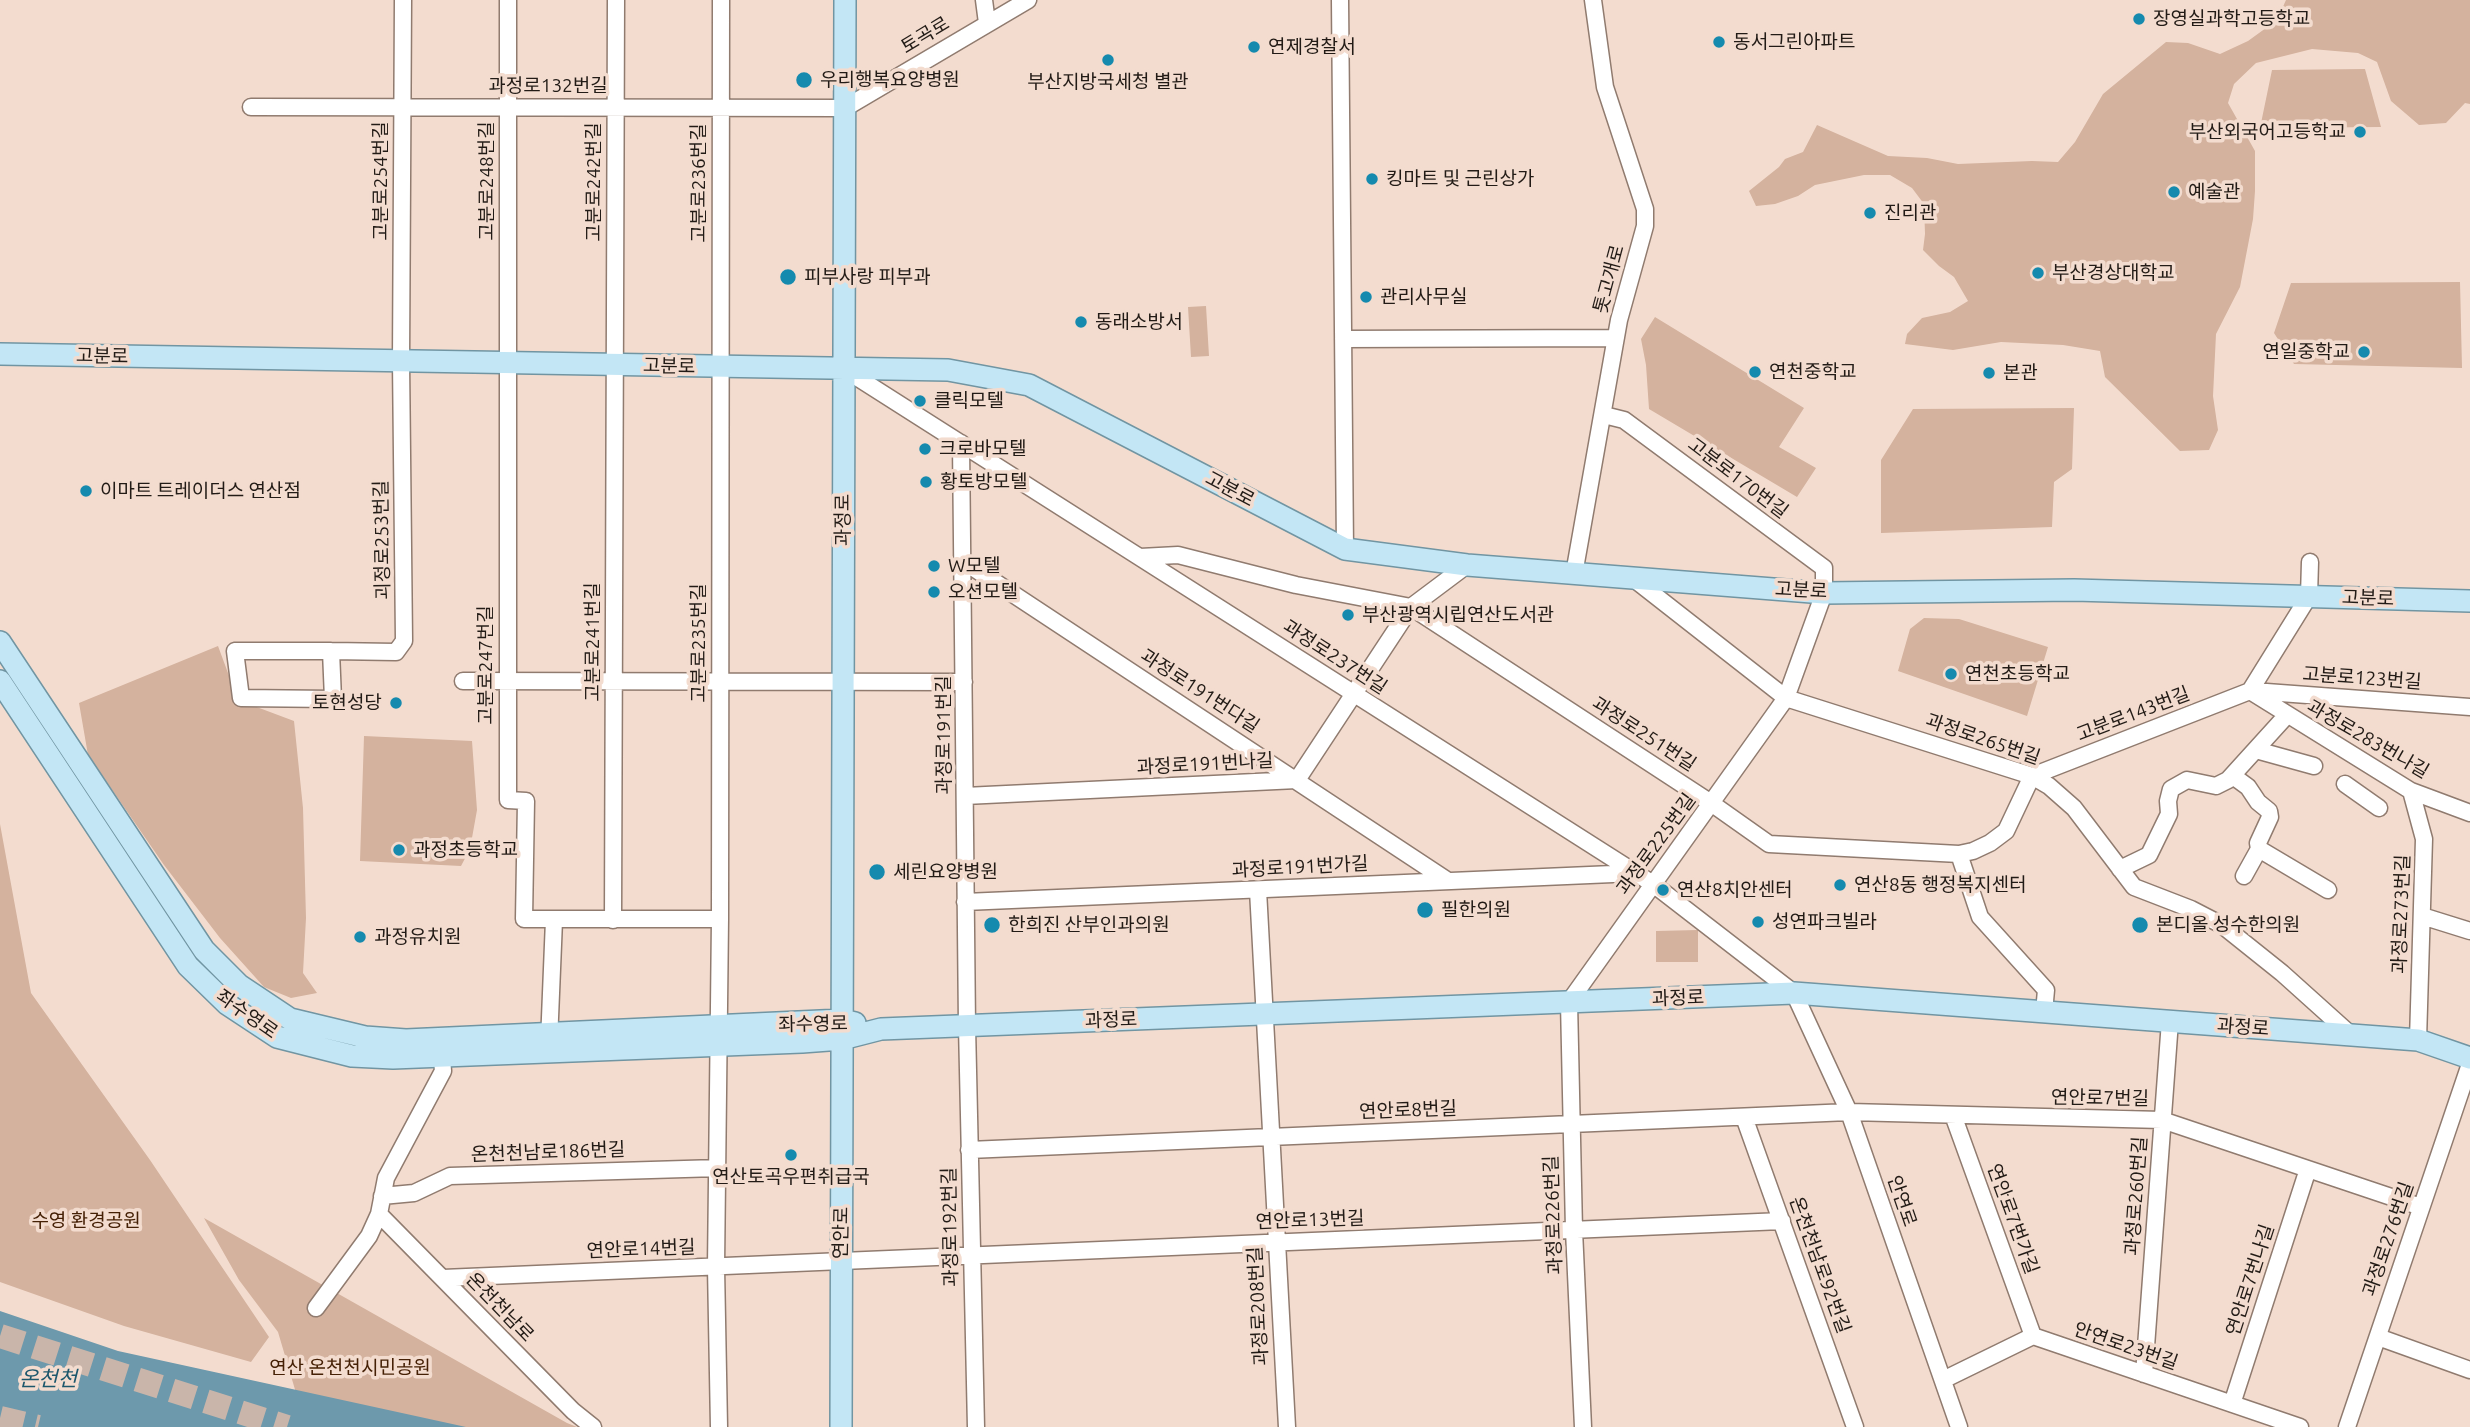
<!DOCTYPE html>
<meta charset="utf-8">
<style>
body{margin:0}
canvas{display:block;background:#f3dccf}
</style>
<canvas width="2470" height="1427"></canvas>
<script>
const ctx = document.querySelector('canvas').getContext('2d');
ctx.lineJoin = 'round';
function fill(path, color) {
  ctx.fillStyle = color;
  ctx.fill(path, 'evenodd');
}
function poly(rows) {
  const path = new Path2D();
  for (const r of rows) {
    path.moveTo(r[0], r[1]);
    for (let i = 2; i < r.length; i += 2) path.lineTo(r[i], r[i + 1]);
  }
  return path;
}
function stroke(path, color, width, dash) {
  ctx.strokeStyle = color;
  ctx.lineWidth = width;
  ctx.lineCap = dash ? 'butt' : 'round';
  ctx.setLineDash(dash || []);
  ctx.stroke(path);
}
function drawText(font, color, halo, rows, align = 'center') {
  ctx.font = font + ' Ubuntu,"Noto Sans KR",sans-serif';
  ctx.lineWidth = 7;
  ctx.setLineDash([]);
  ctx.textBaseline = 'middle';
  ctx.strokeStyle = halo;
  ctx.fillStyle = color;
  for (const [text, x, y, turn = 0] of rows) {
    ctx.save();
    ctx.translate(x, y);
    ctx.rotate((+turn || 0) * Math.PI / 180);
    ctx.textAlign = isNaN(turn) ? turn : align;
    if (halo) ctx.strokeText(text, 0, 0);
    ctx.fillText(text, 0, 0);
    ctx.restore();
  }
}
const green = poly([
 [2286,0,2470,0,2470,104,2465,103,2446,123,2419,125,2391,101,2377,62,2358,53,2312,49,2256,63,2234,84,2228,103,2255,151,2255,191,2253,219,2240,287,2216,334,2213,396,2218,430,2209,450,2180,451,2105,377,2100,351,2063,345,2001,342,1953,350,1905,344,1907,334,1922,318,1950,312,1968,301,1954,277,1939,266,1923,250,1925,234,1924,204,1912,188,1890,175,1864,175,1815,185,1798,196,1775,204,1756,206,1749,191,1779,167,1785,159,1803,152,1817,125,1888,156,1927,158,1958,164,2032,161,2058,162,2075,142,2103,94,2166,42,2188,43,2220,54,2248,41,2277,20],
 [2365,69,2381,127,2260,128,2272,70],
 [2460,282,2462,368,2294,364,2274,333,2291,283],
 [1206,306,1209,356,1191,357,1188,307],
 [1655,317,1804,408,1779,447,1816,468,1797,497,1649,409,1646,365,1641,339],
 [2074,408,2072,469,2054,482,2052,527,1881,533,1881,460,1913,409],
 [1924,618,1959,619,2048,647,2027,716,1898,671,1910,629],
 [218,646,238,700,294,721,303,808,306,918,303,973,317,993,291,998,264,987,220,938,164,865,88,755,79,703],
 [364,736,472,741,477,810,470,849,461,866,360,861],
 [0,824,31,993,150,1160,269,1337,251,1362,124,1326,0,1282],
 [1698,930,1698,962,1656,962,1656,931],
 [204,1218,567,1423,577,1427,332,1427,304,1420,278,1332,239,1280]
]);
const water = poly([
 [0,1311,118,1351,466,1427,0,1427]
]);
const highwayTunnel = poly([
 [0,1336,287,1427],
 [0,1418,38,1427]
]);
const minor = poly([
 [508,0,508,800,526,801,524,919,720,919],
 [984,0,987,23],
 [1340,0,1345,549],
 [251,107,845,108,1028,0],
 [1343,339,1616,338],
 [844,369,1653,884,1794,993,1849,1112,1959,1427],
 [961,443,967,1026,976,1427],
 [1140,557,1178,555,1296,585,1411,607,1711,803,1769,844,1959,854,1980,917,2046,990,2044,1012],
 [963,561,1448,881],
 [1574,574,1619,320,1645,226,1645,209,1605,87,1593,0],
 [1634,579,1786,698,2032,776,2049,786,2074,808,2134,887,2191,909,2222,925,2282,973,2351,1035],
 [331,651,333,699,241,698,235,651,331,651,396,652,404,641,401,361,403,0],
 [463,681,964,682],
 [2250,691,2411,791,2470,813],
 [2253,691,2470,707],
 [2256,750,2314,766],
 [2233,776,2248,787,2258,802,2269,811,2270,817,2258,843,2259,849,2328,890],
 [2345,784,2379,808],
 [2411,791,2424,839,2418,1040],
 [965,796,1297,780,1411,607,1467,565],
 [1959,854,1973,851,1990,843,2006,831,2032,776,2250,691,2309,596,2310,562],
 [2120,869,2149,855,2169,814,2168,801,2171,789,2187,780,2216,786,2228,780,2287,715],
 [2244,876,2259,849],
 [1258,890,1287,1427],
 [965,902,1636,873],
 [2422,916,2470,931],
 [613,920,616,0],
 [549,1042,554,920],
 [1953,1115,2033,1336],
 [1744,1117,1855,1427],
 [969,1150,1849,1112,2162,1120,2421,1207],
 [382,1196,414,1193,450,1176,718,1168],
 [379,1214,573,1411,593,1427],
 [443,1278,1782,1221],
 [316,1308,369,1236,379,1214,386,1178,443,1071,441,1047],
 [2378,1337,2470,1370],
 [2144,1374,2170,1021],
 [1943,1380,2033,1336,2300,1427],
 [2232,1404,2308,1169],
 [719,1427,716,1267,720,919,721,0],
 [1583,1427,1574,1230,1569,1002,1786,698,1824,593,1824,568,1624,420,1604,415],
 [2347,1427,2470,1064]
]);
const major = poly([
 [0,354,948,370,1029,385,1345,549,1467,565,1824,593,2074,590,2470,601],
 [0,642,204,950,239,985,290,1019,365,1037,406,1040,842,1020,855,1023],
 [0,681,188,966,227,1004,277,1037,352,1056,393,1058,802,1042,842,1039,881,1029,1794,993,2418,1040,2470,1058],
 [841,1427,845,0]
]);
const markers = [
 [2139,19,7,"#158aae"],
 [1719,42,7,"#158aae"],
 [1254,47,7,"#158aae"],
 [1108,60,7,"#158aae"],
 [804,80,9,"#158aae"],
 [2360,132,7,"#158aae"],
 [1372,179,7,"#158aae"],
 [2174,192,7,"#158aae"],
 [1870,213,7,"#158aae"],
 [2038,273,7,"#158aae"],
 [788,277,9,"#158aae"],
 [1366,297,7,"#158aae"],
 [1081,322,7,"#158aae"],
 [2364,352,7,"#158aae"],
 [1755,372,7,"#158aae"],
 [1989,373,7,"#158aae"],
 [920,401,7,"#158aae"],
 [925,449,7,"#158aae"],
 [926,482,7,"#158aae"],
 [86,491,7,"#158aae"],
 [934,566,7,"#158aae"],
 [934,592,7,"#158aae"],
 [1348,615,7,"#158aae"],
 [1951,674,7,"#158aae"],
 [396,703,7,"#158aae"],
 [399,850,7,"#158aae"],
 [877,872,9,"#158aae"],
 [1840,885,7,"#158aae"],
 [1663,890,7,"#158aae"],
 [1425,910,9,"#158aae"],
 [1758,922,7,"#158aae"],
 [992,925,9,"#158aae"],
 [2140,925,9,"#158aae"],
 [360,937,7,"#158aae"],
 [791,1155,7,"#158aae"]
];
const poiNames = [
 ["장영실과학고등학교",2153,19],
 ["동서그린아파트",1733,42],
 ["연제경찰서",1268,47],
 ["우리행복요양병원",820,80],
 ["부산지방국세청 별관",1108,82,"center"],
 ["부산외국어고등학교",2346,132,"right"],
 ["킹마트 및 근린상가",1386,179],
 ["예술관",2188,192],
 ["진리관",1884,213],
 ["부산경상대학교",2052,273],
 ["피부사랑 피부과",804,277],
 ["관리사무실",1380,297],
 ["동래소방서",1095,322],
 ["연일중학교",2350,352,"right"],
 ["연천중학교",1769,372],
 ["본관",2003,373],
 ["클릭모텔",934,401],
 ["크로바모텔",939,449],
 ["황토방모텔",940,482],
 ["이마트 트레이더스 연산점",100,491],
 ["W모텔",948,566],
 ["오션모텔",948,592],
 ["부산광역시립연산도서관",1362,615],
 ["연천초등학교",1965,674],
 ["토현성당",382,703,"right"],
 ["과정초등학교",413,850],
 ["세린요양병원",893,872],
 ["연산8동 행정복지센터",1854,885],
 ["연산8치안센터",1677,890],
 ["필한의원",1441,910],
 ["성연파크빌라",1772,922],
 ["한희진 산부인과의원",1008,925],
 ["본디올 성수한의원",2156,925],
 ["과정유치원",374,937],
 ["연산토곡우편취급국",791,1177,"center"]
];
const streetNames = [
 ["토곡로",925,35,-31],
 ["과정로132번길",548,86],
 ["고분로254번길",381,181,-90],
 ["고분로248번길",487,181,-90],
 ["고분로242번길",594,182,-90],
 ["고분로236번길",699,183,-90],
 ["톳고개로",1609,279,-75],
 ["고분로",102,356,1],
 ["고분로",669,366,1],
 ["고분로170번길",1738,478,37],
 ["고분로",1230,489,28],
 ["과정로",843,520,-90],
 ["괴정로253번길",382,540,-91],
 ["고분로",1801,590,3],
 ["고분로",2368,598,2],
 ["고분로241번길",593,642,-90],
 ["고분로235번길",699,643,-90],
 ["과정로237번길",1335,657,33],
 ["고분로247번길",486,665,-90],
 ["고분로123번길",2362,678,4],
 ["과정로191번다길",1200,691,33],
 ["고분로143번길",2133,714,-21],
 ["과정로251번길",1644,734,33],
 ["과정로191번길",944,735,-90],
 ["과정로265번길",1983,739,19],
 ["과정로283번나길",2368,739,30],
 ["과정로191번나길",1205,764,-3],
 ["과정로225번길",1656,844,-54],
 ["과정로191번가길",1300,867,-3],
 ["과정로273번길",2401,914,-88],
 ["과정로",1678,998,-2],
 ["좌수영로",247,1014,35],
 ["과정로",1111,1020,-2],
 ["좌수영로",813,1024,-1],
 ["과정로",2243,1027,4],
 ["연안로7번길",2100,1098,1],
 ["연안로8번길",1408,1110,-2],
 ["온천천남로186번길",548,1152,-2],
 ["과정로260번길",2136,1196,-86],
 ["안연로",1902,1201,71],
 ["과정로226번길",1553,1215,-92],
 ["연안로7번가길",2013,1219,70],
 ["연안로13번길",1310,1220,-2],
 ["과정로192번길",950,1227,-91],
 ["연안로",841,1233,-89],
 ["과정로276번길",2388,1239,-71],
 ["연안로14번길",641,1249,-2],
 ["온천천남로92번길",1820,1265,70],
 ["연안로7번나길",2250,1280,-72],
 ["과정로208번길",1258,1306,-93],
 ["온천천남로",500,1307,46],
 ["안연로23번길",2126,1346,19]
];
const parkNames = [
 ["수영 환경공원",86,1221],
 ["연산 온천천시민공원",350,1368]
];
const waterNames = [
 ["온천천",48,1379]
];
fill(green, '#d4b29e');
fill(water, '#6d99ac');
stroke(highwayTunnel, '#c9b5aa', 24, [24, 12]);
stroke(minor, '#907b6f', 19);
stroke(major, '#7195a2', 24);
stroke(minor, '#fff', 16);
stroke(major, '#c3e6f5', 21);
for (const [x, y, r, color] of markers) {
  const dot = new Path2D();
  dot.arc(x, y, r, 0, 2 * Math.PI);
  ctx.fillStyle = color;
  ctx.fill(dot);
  stroke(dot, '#f3dccf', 2.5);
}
drawText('19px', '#221b16', '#f3dccf', poiNames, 'left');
drawText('19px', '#221b16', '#f3dccf', streetNames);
drawText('19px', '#452005', '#f3dccf', parkNames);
drawText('italic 21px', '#1d576c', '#f3dccf', waterNames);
</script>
